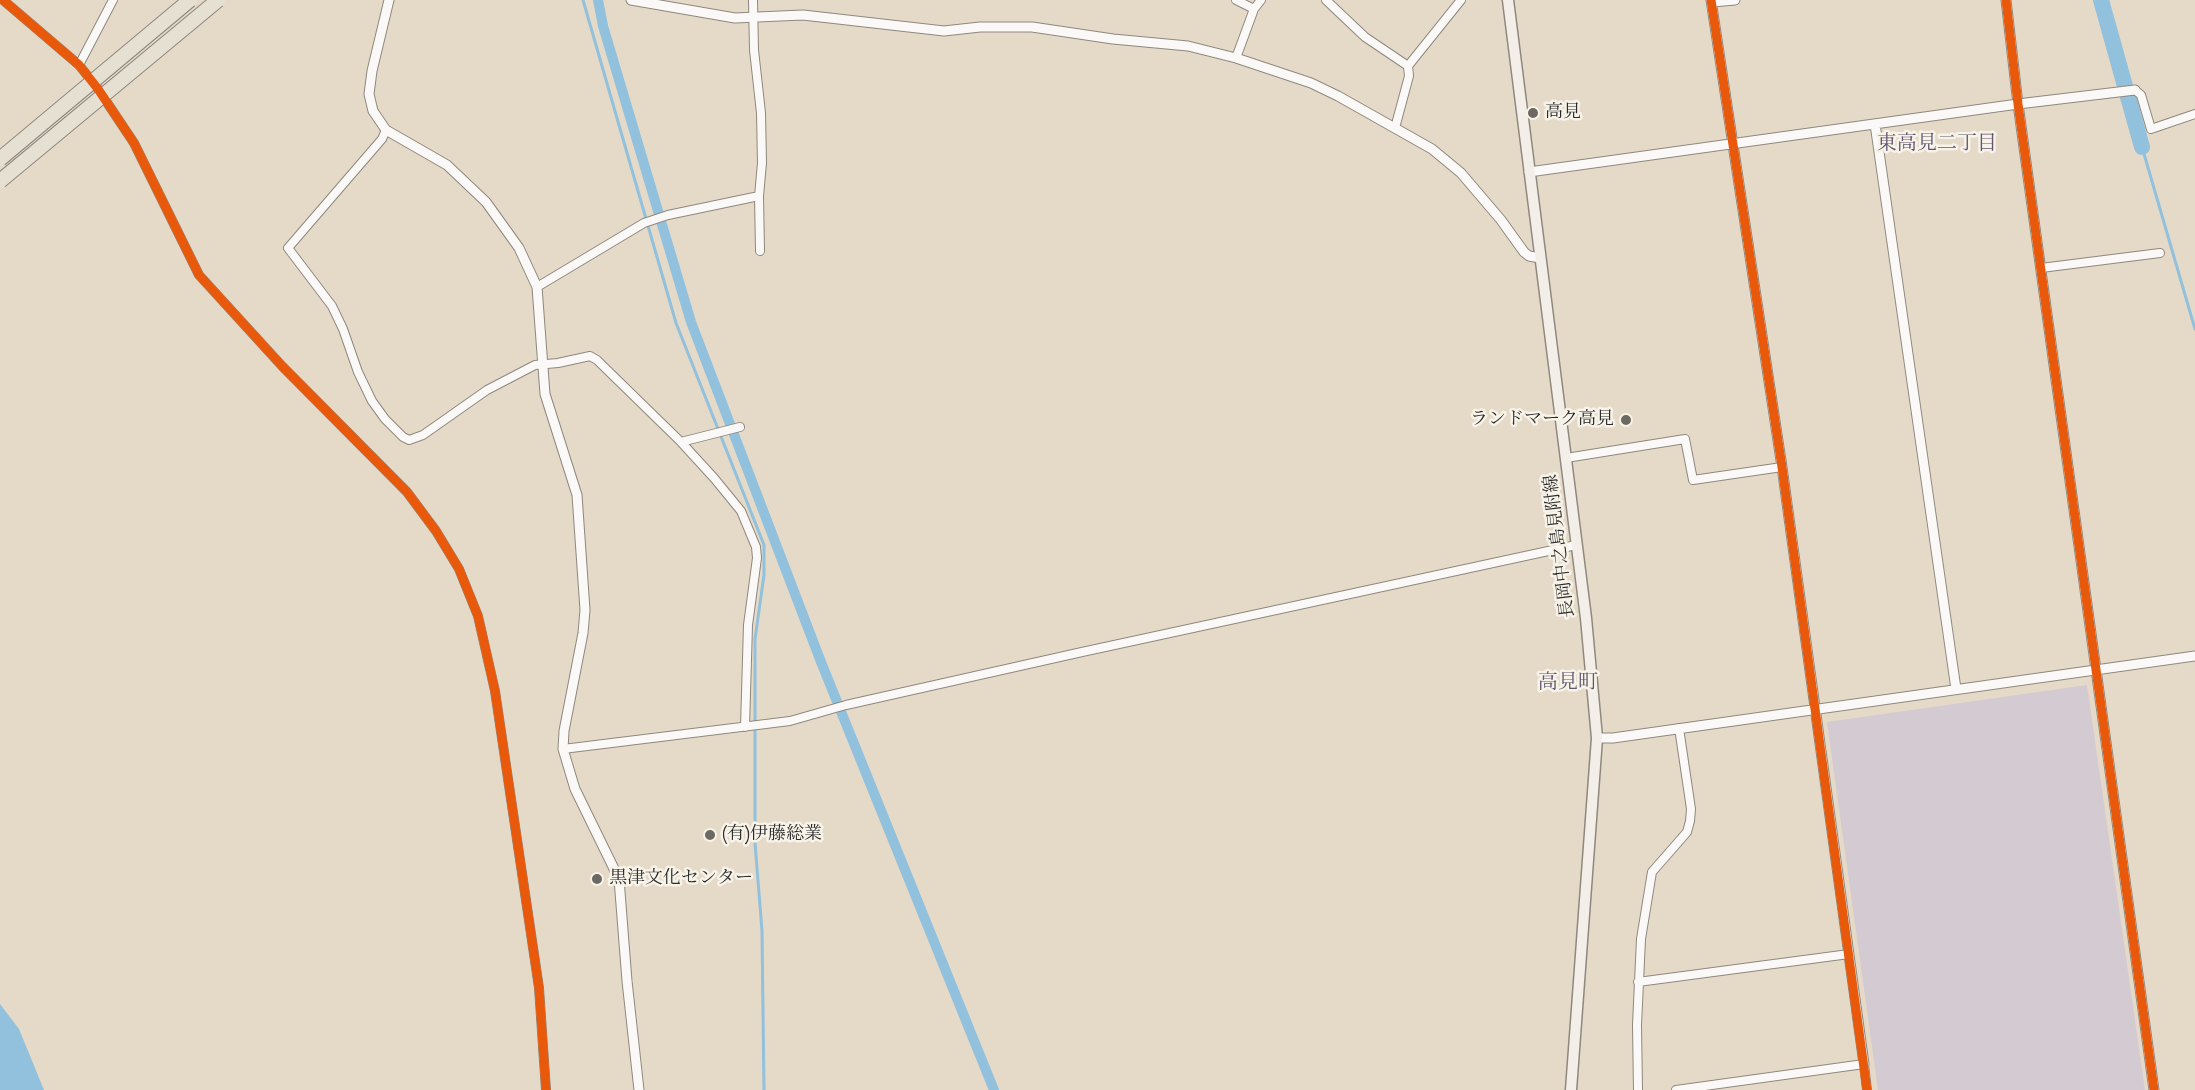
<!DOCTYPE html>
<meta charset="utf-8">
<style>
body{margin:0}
canvas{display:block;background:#e5d9c8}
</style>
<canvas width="2195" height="1090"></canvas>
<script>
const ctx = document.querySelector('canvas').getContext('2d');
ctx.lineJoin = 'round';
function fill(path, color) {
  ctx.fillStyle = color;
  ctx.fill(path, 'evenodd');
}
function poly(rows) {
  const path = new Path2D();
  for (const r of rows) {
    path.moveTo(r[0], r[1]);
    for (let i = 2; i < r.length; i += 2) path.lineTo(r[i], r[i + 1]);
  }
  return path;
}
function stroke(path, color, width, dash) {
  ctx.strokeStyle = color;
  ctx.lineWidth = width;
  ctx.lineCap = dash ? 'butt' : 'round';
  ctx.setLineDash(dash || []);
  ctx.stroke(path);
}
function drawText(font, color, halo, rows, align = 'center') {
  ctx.font = font + ' "IM FELL Great Primer","Noto Serif JP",serif';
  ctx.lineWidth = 5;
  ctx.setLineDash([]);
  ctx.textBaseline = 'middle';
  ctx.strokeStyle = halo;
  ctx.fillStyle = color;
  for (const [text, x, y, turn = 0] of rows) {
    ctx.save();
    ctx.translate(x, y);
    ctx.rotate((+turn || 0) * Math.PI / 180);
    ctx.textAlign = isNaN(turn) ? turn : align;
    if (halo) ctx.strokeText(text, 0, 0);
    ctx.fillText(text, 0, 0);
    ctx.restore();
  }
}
const industrial = poly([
 [2087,685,2145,1090,1878,1090,1827,722]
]);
const water = poly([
 [0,1004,19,1029,44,1090,0,1090]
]);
const stream = poly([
 [583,0,676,323,764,545,764,575,755,639,755,843,762,931,764,1090],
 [2142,147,2195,329]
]);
const canal = poly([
 [598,0,603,26,691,322,821,662,994,1090]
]);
const river = poly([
 [2101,0,2142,147]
]);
const minor = poly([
 [3,0,79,65,98,89,134,143,199,275,282,366,407,492,436,531,459,569,478,616,495,691,539,988,546,1090],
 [1236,0,1254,9],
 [1326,0,1365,37,1408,66],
 [1236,58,1254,9,1261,0],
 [79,65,113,0],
 [2135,90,2141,95,2151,129,2195,114],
 [1395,128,1409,76,1408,66,1461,0],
 [386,130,382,139,288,248,332,306,343,329,358,372,372,401,385,419,403,437,409,440,423,435,487,390,535,365,558,363,590,356,597,360,681,442,714,478,741,511,756,547,757,558,748,625,745,727],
 [759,196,760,251],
 [2041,268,2160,253],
 [537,287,644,223,668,215,759,196,762,163,761,113,754,50,753,0],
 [681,442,740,427],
 [1566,458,1685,439,1693,480,1782,467],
 [563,749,790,721,846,705,1082,652,1576,545],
 [1638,982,1849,954],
 [1638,1090,1637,1025,1641,939,1652,872,1687,832,1690,821,1691,809,1679,728],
 [1676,1090,1864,1064,1867,1090]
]);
const tertiary = poly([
 [389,0,372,71,369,94,373,111,386,130,447,165,486,202,519,248,537,287,545,394,577,495,585,610,583,633,564,731,563,749,575,789,619,879,627,981,639,1090],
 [631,0,735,18,803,15,944,31,980,27,1032,27,1113,39,1188,46,1236,58,1311,83,1338,96,1432,149,1461,173,1501,220,1524,252,1529,256,1540,258],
 [1711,0,1782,467,1864,1064],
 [2006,0,2018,104,2154,1090],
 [1712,2,1735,0],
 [1875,124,1956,689],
 [1529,172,2018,104,2135,90],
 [1597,738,1613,738,2195,656]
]);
const secondary = poly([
 [1508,0,1586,618,1597,738,1571,1090]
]);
const motorwayBridge = poly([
 [0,159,190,0],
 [0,181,218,0]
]);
const cycleway = poly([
 [3,0,79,65,98,89,134,143,199,275,282,366,407,492,436,531,459,569,478,616,495,691,539,988,546,1090],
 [1711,0,1782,467,1867,1090],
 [2006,0,2018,104,2154,1090]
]);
const markers = [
 [1533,113,6,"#6c6862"],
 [1626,420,6,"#6c6862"],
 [710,835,6,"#6c6862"],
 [597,879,6,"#6c6862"]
];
const poiNames = [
 ["高見",1545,113],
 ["ランドマーク高見",1614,420,"right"],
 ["(有)伊藤総業",722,835],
 ["黒津文化センター",609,879]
];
const streetNames = [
 ["長岡中之島見附線",1560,546,-97]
];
const neighbourhoodNames = [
 ["東高見二丁目",1937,144],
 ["高見町",1568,683]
];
fill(industrial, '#d4cbd2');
fill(water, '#92c1dd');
stroke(stream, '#92c1dd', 3);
stroke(canal, '#92c1dd', 10);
stroke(river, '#92c1dd', 16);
stroke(minor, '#8e887f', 10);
stroke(tertiary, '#8e887f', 11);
stroke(secondary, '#8e887f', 13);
stroke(minor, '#fbf9f7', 8);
stroke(tertiary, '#fbf9f7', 9);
stroke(secondary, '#f3efe8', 10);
stroke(motorwayBridge, '#8e887f', 16, []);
stroke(motorwayBridge, '#e6e0d2', 14);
stroke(cycleway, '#e8590c', 9);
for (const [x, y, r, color] of markers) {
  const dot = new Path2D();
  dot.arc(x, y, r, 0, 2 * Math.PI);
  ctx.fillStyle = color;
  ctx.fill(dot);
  stroke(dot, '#f7f3e8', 2);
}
drawText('18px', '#2b2b2b', '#f7f3e8', poiNames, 'left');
drawText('18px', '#2b2b2b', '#f7f3e8', streetNames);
drawText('20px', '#60566f', '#f7f3e8', neighbourhoodNames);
</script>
